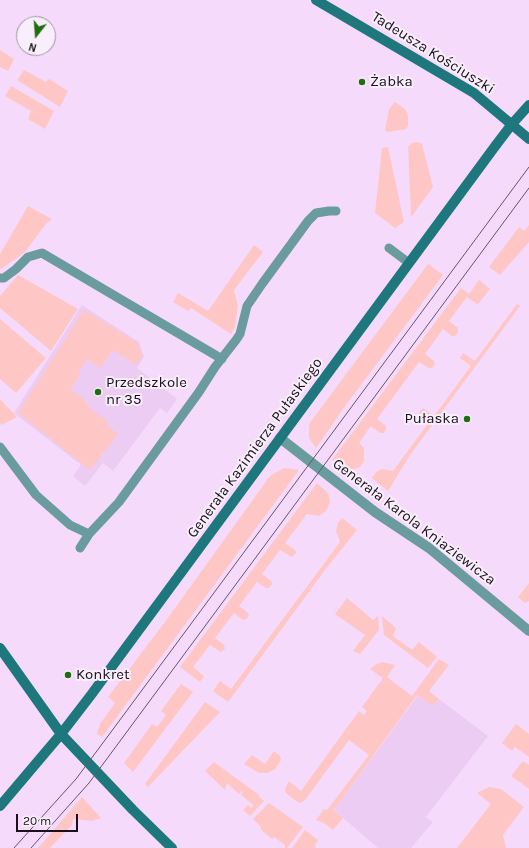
<!DOCTYPE html>
<meta charset="utf-8">
<style>
body{margin:0}
#map{position:relative;width:529px;height:848px;overflow:hidden;background:#f6dafb;font-family:Karla,sans-serif}
canvas{display:block}
.north{position:absolute;left:16px;top:16px;width:40px;height:40px;box-sizing:border-box;background:#f9eefb;border:1px solid #a096a2;border-radius:50%;rotate:197deg;font-size:11px;font-weight:700;line-height:16px;text-align:center;color:#1b111c}
.north::after{content:'';display:block;margin:auto;width:14px;height:18px;background:#1f6d10;clip-path:polygon(50% 0,100% 100%,50% 72%,0 100%)}
.scale{position:absolute;left:16px;top:814px;width:62px;height:18px;box-sizing:border-box;border:2px solid #1b111c;border-top:0;padding-left:5px;font-size:12px;line-height:14px;white-space:nowrap;color:#1b111c;-webkit-text-stroke:3px #f9eefb;paint-order:stroke}
</style>
<div id="map">
<canvas width="529" height="848"></canvas>
<div class="north">N</div>
<div class="scale">20 m</div>
</div>
<script>
const ctx = document.querySelector('canvas').getContext('2d');
ctx.lineJoin = 'round';
function fill(path, color) {
  ctx.fillStyle = color;
  ctx.fill(path, 'evenodd');
}
function poly(rows) {
  const path = new Path2D();
  for (const r of rows) {
    path.moveTo(r[0], r[1]);
    for (let i = 2; i < r.length; i += 2) path.lineTo(r[i], r[i + 1]);
  }
  return path;
}
function stroke(path, color, width, dash) {
  ctx.strokeStyle = color;
  ctx.lineWidth = width;
  ctx.lineCap = dash ? 'butt' : 'round';
  ctx.setLineDash(dash || []);
  ctx.stroke(path);
}
function drawText(font, color, halo, rows, align = 'center') {
  ctx.font = font + ' Karla,sans-serif';
  ctx.lineWidth = 4;
  ctx.setLineDash([]);
  ctx.textBaseline = 'middle';
  ctx.strokeStyle = halo;
  ctx.fillStyle = color;
  for (const [text, x, y, turn = 0] of rows) {
    ctx.save();
    ctx.translate(x, y);
    ctx.rotate((+turn || 0) * Math.PI / 180);
    ctx.textAlign = isNaN(turn) ? turn : align;
    if (halo) ctx.strokeText(text, 0, 0);
    ctx.fillText(text, 0, 0);
    ctx.restore();
  }
}
const built = poly([
 [82,305,139,342,144,357,137,368,177,399,167,413,160,408,113,471,103,463,85,486,73,476,81,465,14,413],
 [418,695,433,706,439,699,488,736,426,817,433,822,411,848,378,848,334,810]
]);
const green = poly([
 [0,50,14,59,8,71,0,67],
 [24,70,46,82,49,79,68,91,60,107,17,80],
 [11,86,54,111,45,129,28,119,31,111,5,96],
 [395,102,406,110,408,116,408,126,406,129,388,132,385,130,389,109],
 [418,142,422,144,433,187,412,216,411,216,408,147,412,143],
 [388,147,404,222,395,228,375,213,382,148],
 [28,206,52,219,46,224,25,252,1,269,0,268,0,254],
 [529,225,529,242,500,275,489,267,519,227,524,231],
 [254,245,263,252,234,290,238,306,235,327,231,334,191,308,188,311,173,302,178,293,208,311],
 [428,264,443,275,343,409,316,448,309,438,309,424],
 [18,275,78,309,51,351,0,308,0,296],
 [479,280,490,289,479,303,477,304,467,297,449,321,458,328,458,332,455,336,452,336,443,329,425,354,434,361,435,364,432,368,429,368,419,362,377,419,386,426,386,429,384,433,380,433,371,426,359,443,364,448,364,461,360,467,355,469,345,470,332,460,461,288,469,294],
 [517,304,520,306,410,455,388,491,372,478,376,472,382,469,393,471,430,421,419,413,423,408,434,416,471,366,460,358,463,353,475,361],
 [84,310,138,343,142,356,136,365,113,350,100,368,87,359,78,372,81,374,70,389,85,400,90,409,108,421,106,425,118,434,90,470,18,413],
 [0,319,46,358,16,393,0,379],
 [0,399,17,417,2,425,0,423],
 [284,468,299,470,102,737,97,734,100,724,115,703,108,697,165,622,270,476],
 [317,483,327,492,329,496,330,502,326,511,319,516,307,514,285,543,295,550,296,553,292,557,280,550,262,574,272,582,272,584,269,588,266,588,257,582,239,606,248,613,249,616,246,619,243,620,234,613,215,638,224,645,225,649,221,652,210,645,193,667,204,676,200,682,180,667],
 [342,518,357,530,328,566,228,702,213,691,220,681,231,689,340,542,336,531,338,523],
 [529,583,529,601,525,603,518,597],
 [347,598,373,620,378,616,379,630,360,654,353,651,365,635,335,614],
 [382,616,396,628,393,636,412,650,419,642,437,657,428,668,384,635],
 [439,659,449,665,429,691,439,699,433,706,417,695,334,810,343,818,333,830,324,823,316,820,324,809,327,810,369,755,349,740,305,800,300,803,296,801,286,793,285,789,289,781,301,791,359,711,364,715,367,711,362,707,383,678,370,669,375,665,382,662,395,665,387,677,412,696],
 [181,684,193,692,133,772,124,763,152,724,157,727,166,715,161,711],
 [205,702,220,712,148,787,145,784],
 [516,724,529,734,529,757,515,747,512,751,502,743],
 [274,751,280,756,281,760,275,769,268,773,259,773,244,764,252,755,265,764],
 [523,761,529,765,529,789,511,776],
 [214,762,259,795,259,797,264,801,250,816,243,810,248,805,251,808,254,805,252,804,241,795,243,792,242,791,239,794,227,783,225,790,205,771],
 [489,787,501,789,524,807,503,835,506,848,457,848,491,804,477,793],
 [82,797,101,818,92,821,73,819,72,825,50,848,38,848],
 [269,803,303,827,287,848,285,848,285,845,274,837,272,839,261,830,261,827,253,819],
 [305,830,318,840,315,844,316,848,292,848]
]);
const lane = poly([
 [389,248,409,263],
 [0,278,4,278,16,269,28,257,42,253,222,359],
 [0,447,36,495,70,525,89,534,119,502,199,392,215,367,236,340,240,334,247,306,262,284,308,221,316,213,329,211,336,211],
 [80,548,89,534]
]);
const street = poly([
 [280,438,375,512,429,548,529,631]
]);
const secondary = poly([
 [316,0,474,93,529,139],
 [0,648,61,734,133,810,172,848],
 [0,806,61,734,91,695,496,145,512,124,529,105]
]);
const tram = poly([
 [14,848,76,779,111,732,529,167],
 [31,848,89,783,529,188]
]);
const markers = [
 [362,82,4,"#1f6d10"],
 [98,392,4,"#1f6d10"],
 [467,419,4,"#1f6d10"],
 [68,675,4,"#1f6d10"]
];
const streetNames = [
 ["Tadeusza Kościuszki",433,53,32],
 ["Generała Kazimierza Pułaskiego",255,448,-54],
 ["Generała Karola Kniaziewicza",414,522,37]
];
const poiNames = [
 ["Żabka",370,82],
 ["Przedszkole",106,383],
 ["nr 35",106,400],
 ["Pułaska",459,419,"right"],
 ["Konkret",76,675]
];
fill(built, '#edccf3');
fill(green, '#fec7c5');
stroke(lane, '#6a9b9e', 9);
stroke(street, '#6a9b9e', 10);
stroke(secondary, '#1d777c', 10);
stroke(tram, '#665668', 1);
for (const [x, y, r, color] of markers) {
  const dot = new Path2D();
  dot.arc(x, y, r, 0, 2 * Math.PI);
  ctx.fillStyle = color;
  ctx.fill(dot);
  stroke(dot, '#f9eefb', 1.5);
}
drawText('15px', '#1b111c', '#f9eefb', streetNames);
drawText('15px', '#1b111c', '#f9eefb', poiNames, 'left');
</script>
